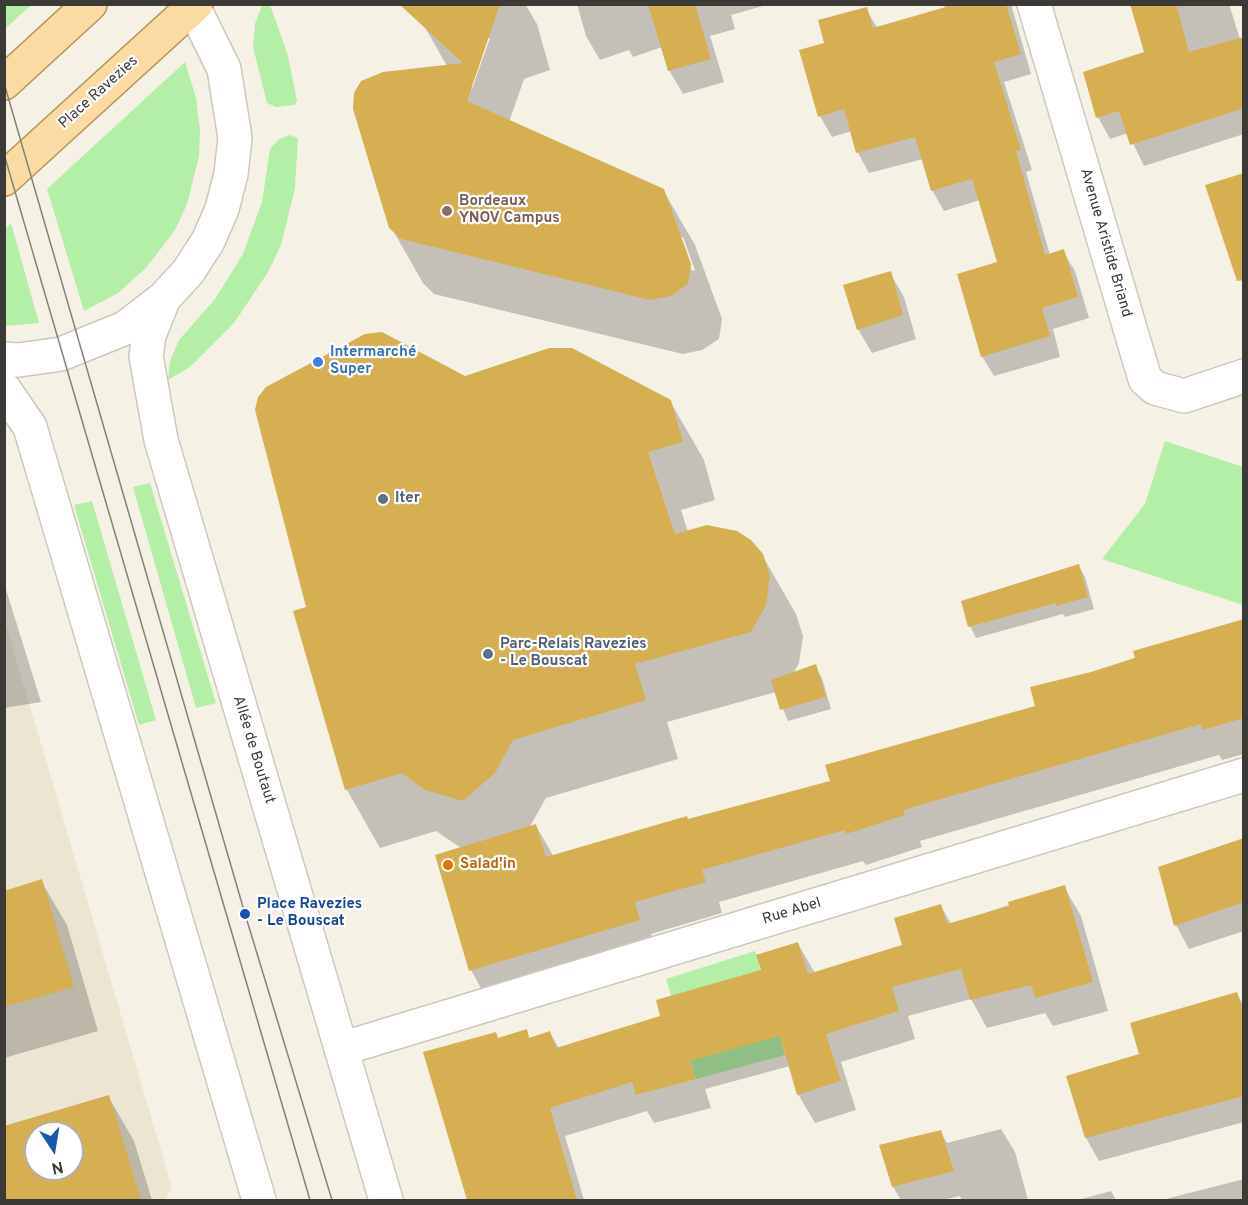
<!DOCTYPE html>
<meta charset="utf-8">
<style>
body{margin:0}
#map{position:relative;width:1248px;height:1205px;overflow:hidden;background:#f6f1e5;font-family:Overpass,sans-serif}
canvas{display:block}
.frame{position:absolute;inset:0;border:6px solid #3c3a36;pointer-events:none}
.north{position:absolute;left:24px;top:1121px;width:60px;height:60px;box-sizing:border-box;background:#fff;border:2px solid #b1b0af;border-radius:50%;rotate:168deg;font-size:16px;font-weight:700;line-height:24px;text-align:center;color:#3c3a36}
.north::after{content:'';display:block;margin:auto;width:21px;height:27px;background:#1858a8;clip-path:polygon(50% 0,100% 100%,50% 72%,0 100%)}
</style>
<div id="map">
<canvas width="1248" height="1205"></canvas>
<div class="frame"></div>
<div class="north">N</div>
</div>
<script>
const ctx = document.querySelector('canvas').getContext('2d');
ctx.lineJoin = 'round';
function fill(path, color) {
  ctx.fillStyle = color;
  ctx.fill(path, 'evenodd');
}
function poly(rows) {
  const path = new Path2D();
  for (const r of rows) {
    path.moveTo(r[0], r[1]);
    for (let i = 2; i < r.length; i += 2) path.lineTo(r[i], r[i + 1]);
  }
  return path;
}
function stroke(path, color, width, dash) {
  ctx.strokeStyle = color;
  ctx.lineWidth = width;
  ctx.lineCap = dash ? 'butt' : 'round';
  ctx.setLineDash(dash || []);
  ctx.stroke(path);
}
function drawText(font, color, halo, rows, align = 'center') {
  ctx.font = font + ' Overpass,sans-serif';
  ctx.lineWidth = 4.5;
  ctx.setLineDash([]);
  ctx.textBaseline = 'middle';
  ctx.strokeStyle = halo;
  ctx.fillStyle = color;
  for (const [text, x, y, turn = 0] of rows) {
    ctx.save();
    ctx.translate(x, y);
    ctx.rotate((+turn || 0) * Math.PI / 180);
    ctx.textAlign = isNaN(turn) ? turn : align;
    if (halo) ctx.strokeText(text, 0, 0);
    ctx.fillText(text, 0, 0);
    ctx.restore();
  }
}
const built = poly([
 [4,618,172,1188,165,1200,5,1200],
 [36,1133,72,1133,72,1169,36,1169]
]);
const green = poly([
 [5,4,31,4,31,5,5,29],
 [262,5,269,5,272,10,288,56,297,101,294,105,276,107,267,103,253,47,255,24],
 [185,62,196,98,200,131,199,156,187,204,175,230,146,268,118,293,84,311,47,189],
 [290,135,298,138,295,188,281,245,268,272,234,323,190,367,168,380,170,361,179,340,215,299,243,254,262,202,270,149,279,139],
 [11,223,39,323,5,326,5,229],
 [1165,441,1243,467,1243,605,1102,559,1145,504],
 [150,483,216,703,196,708,133,487],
 [92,501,156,720,139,725,74,505],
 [755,951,785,1055,696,1079,666,979]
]);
const shadow = poly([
 [426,4,525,4,537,24,550,70,524,79,509,122,663,190,695,245,722,319,719,339,702,350,683,354,434,294,423,283,391,227,447,66,423,24],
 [487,38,490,38,472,89,470,88],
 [680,237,683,237,695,270,692,271],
 [577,4,770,4,731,15,735,29,710,36,724,82,683,94,669,70,662,47,633,57,629,50,600,60,586,36],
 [944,4,1011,4,1031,74,1004,82,1032,170,1026,172,1050,255,1063,251,1075,271,1089,318,1053,329,1060,357,994,376,982,356,999,263,980,200,944,211,932,190,923,159,869,173,858,153,852,131,832,137,820,116,801,51,826,44,866,9,878,29,945,9],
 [1131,4,1229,4,1240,39,1244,38,1244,134,1144,166,1128,133,1110,139,1098,117,1146,53],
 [890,273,904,297,916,339,872,353,858,329],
 [465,378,670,401,704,460,715,500,681,510,688,532,762,555,796,614,803,636,799,663,793,674,815,666,822,678,831,709,788,721,776,692,667,722,678,759,546,798,529,828,536,826,554,857,832,782,1037,707,1091,673,1244,620,1244,754,1222,760,1219,755,920,841,922,847,866,865,863,861,719,902,722,913,651,934,657,952,488,1001,471,970,461,848,436,831,380,848,347,790,295,612,308,608],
 [1079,566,1085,577,1094,609,1065,617,1063,614,976,638,970,626],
 [4,583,41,702,4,708],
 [1244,840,1244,931,1189,949,1176,925],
 [41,881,67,925,98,1031,4,1058,4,892],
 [1064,887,1081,916,1108,1011,1053,1026,1045,1013,987,1028,971,999,908,1016,915,1039,841,1062,856,1110,815,1123,798,1094,790,1066,705,1089,711,1108,654,1123,647,1111,565,1136,584,1200,468,1200,425,1053,498,1040,526,1031,530,1039,550,1033,559,1048,662,1017,763,971,798,944,815,973,904,946,941,906,951,924],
 [1237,994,1244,1006,1244,1122,1099,1161,1086,1138,1068,1077,1141,1055],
 [108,1096,134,1141,152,1200,4,1200,4,1127],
 [36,1133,72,1133,72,1169,36,1169],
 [1001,1129,1015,1152,1028,1200,962,1200,960,1196,943,1200,901,1200,893,1187,881,1146,940,1131,947,1143],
 [1244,1179,1244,1200,1162,1200],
 [1111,1191,1116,1200,1078,1200]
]);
const building = poly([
 [399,4,500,4,467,101,664,189,691,264,688,284,671,296,650,300,401,239,389,228,353,109,354,93,361,81,383,72,463,63],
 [648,4,695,4,711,59,668,71],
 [956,4,1006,4,1021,54,994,62,1021,150,1016,151,1045,255,1064,249,1078,297,1042,308,1050,336,981,357,957,274,997,262,972,179,931,191,915,137,856,153,844,109,818,117,799,50,824,43,818,20,867,7,873,28],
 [1130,4,1176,4,1189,52,1244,37,1244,108,1130,145,1119,111,1096,118,1083,72,1144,52],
 [1244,173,1244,280,1237,281,1205,185],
 [891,271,903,315,857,330,843,285],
 [382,332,465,376,549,348,572,348,671,400,683,442,648,452,675,534,707,525,737,531,751,540,763,554,770,576,766,605,751,632,635,664,646,700,513,740,495,773,463,801,425,790,402,773,345,790,293,611,306,607,255,410,258,397,266,387,365,334],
 [1079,564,1088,597,1056,606,1056,603,968,627,961,601],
 [1244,619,1244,718,1203,730,1201,724,903,810,905,815,846,834,845,830,702,870,706,882,635,902,640,920,469,971,435,855,536,824,546,857,687,816,688,819,830,781,825,765,1035,706,1030,687,1091,672,1135,658,1133,651],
 [816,664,826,697,780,710,771,680],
 [1244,838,1244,902,1174,926,1158,867],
 [42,879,74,987,4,1007,4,891],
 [1065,885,1093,982,1035,998,1031,985,970,1000,961,969,892,987,899,1011,826,1034,841,1081,797,1095,780,1036,690,1061,696,1079,636,1095,632,1082,550,1108,577,1200,467,1200,423,1052,496,1032,498,1038,527,1029,529,1038,550,1031,556,1048,660,1016,656,1000,761,970,756,955,798,942,808,974,902,945,894,918,941,904,947,924,1009,906,1008,902],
 [1237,992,1244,1013,1244,1096,1085,1138,1066,1076,1139,1054,1130,1023],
 [109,1095,141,1200,4,1200,4,1126],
 [36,1133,72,1133,72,1169,36,1169],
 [941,1130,954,1171,892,1187,879,1145]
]);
const street = poly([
 [1034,4,1145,379,1155,388,1184,396,1244,376],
 [341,1049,1244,775]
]);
const secondary = poly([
 [164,298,149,335,146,356,161,440,386,1200],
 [4,359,19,360,61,354,125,328,164,298,188,272,208,241,222,209,231,174,235,138,224,69,192,4],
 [4,389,30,427,259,1200]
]);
const primary = poly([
 [4,83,90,4],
 [4,179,196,4]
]);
const tram = poly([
 [4,83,245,914,332,1200],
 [4,154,310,1200]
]);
const markers = [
 [447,211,6,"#8d6e63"],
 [318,362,6,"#3f7fe0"],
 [383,499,6,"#5c6f8a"],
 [488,654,6,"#5c6f8a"],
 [448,865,6,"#e8710a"],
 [245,914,6,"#1a4fb4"]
];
const streetNames = [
 ["Place Ravezies",99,93,-42],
 ["Avenue Aristide Briand",1105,243,74],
 ["Allée de Boutaut",253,750,73],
 ["Rue Abel",792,912,-17]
];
const educationNames = [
 ["Bordeaux",459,202],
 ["YNOV Campus",459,219]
];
const shopNames = [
 ["Intermarché",330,353],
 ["Super",330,370]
];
const serviceNames = [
 ["Iter",395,499],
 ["Parc-Relais Ravezies",500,645],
 ["- Le Bouscat",500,662]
];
const foodNames = [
 ["Salad'in",460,865]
];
const transitNames = [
 ["Place Ravezies",257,905],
 ["- Le Bouscat",257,922]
];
fill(built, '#ece5d2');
fill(green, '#b3efa6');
fill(shadow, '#0003');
fill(building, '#d5af51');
stroke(street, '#cdc8bc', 36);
stroke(secondary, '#cdc8bc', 36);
stroke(primary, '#b69356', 36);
stroke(street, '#fff', 33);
stroke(secondary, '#fff', 33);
stroke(primary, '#fadba4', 33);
stroke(tram, '#86837c', 1.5);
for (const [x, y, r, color] of markers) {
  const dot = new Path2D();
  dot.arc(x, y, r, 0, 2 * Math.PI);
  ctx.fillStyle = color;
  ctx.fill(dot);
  stroke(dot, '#fff', 2);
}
drawText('15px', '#3c3a36', '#fff', streetNames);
drawText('bold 15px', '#785e54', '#fff', educationNames, 'left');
drawText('bold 15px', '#366cbe', '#fff', shopNames, 'left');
drawText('bold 15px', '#4e5e75', '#fff', serviceNames, 'left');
drawText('bold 15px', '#c56008', '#fff', foodNames, 'left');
drawText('bold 15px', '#164399', '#fff', transitNames, 'left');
</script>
